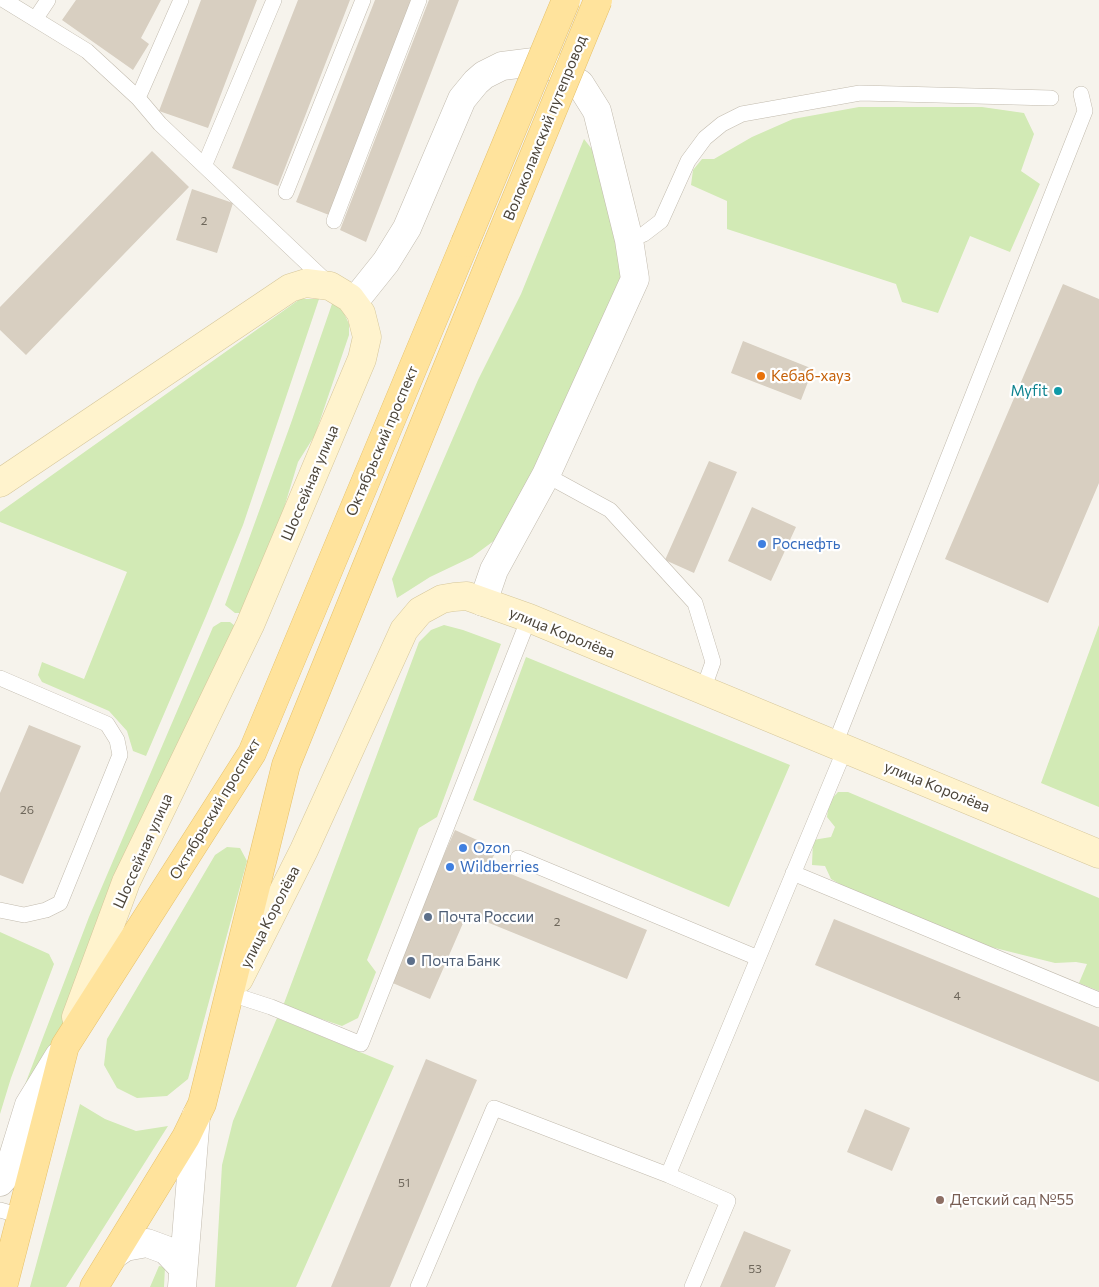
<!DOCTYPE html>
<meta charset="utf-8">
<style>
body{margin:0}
canvas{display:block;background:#f6f3ec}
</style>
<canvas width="1099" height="1287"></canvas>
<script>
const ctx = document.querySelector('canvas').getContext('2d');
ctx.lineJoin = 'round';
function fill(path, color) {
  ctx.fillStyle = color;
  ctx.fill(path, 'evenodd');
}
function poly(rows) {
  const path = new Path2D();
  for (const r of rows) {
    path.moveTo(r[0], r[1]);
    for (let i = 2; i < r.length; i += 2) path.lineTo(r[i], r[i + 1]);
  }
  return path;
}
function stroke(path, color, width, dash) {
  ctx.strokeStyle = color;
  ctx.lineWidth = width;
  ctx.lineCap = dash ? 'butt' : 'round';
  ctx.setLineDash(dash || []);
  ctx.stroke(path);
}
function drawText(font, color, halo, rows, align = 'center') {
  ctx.font = font + ' Commissioner,sans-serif';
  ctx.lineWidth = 4.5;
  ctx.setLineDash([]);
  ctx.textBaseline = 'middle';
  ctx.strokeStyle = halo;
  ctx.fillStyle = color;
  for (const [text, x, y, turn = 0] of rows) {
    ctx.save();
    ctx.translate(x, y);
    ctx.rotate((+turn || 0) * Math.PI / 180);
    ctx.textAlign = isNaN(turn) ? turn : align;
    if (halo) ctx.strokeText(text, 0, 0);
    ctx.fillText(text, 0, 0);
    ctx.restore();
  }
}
const green = poly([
 [859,107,982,107,1024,113,1034,134,1021,171,1040,184,1010,252,970,236,938,313,902,302,896,284,727,229,727,201,691,185,693,170,702,159,714,159,752,137,793,119],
 [584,139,598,157,625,276,561,424,499,537,472,557,430,577,397,598,392,579,478,380,521,294],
 [300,299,319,299,243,525,206,616,146,756,133,751,127,731,109,711,42,682,38,675,42,662,84,679,127,572,0,522,0,512],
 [333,301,343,311,349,324,349,335,315,435,298,462,270,554,244,613,235,613,225,605,291,423],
 [221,622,230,622,239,629,72,1029,21,1095,89,917,213,627],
 [444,625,463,630,501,644,437,817,419,828,367,960,376,972,358,1018,342,1026,283,1006,419,642,431,630],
 [1099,625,1099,807,1041,783],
 [526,657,790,765,729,907,473,800],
 [838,792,848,792,1099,898,1099,991,1079,983,1087,964,1076,962,1055,963,979,944,845,887,831,879,825,866,812,865,813,840,831,837,835,827,827,817,829,802],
 [227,847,240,848,247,861,188,1079,167,1096,137,1098,117,1088,104,1065,107,1039,215,855],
 [0,932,49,954,54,964,11,1078,0,1114],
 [277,1018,394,1066,296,1287,215,1287,222,1165,233,1121],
 [80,1104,105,1119,136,1131,168,1126,66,1287,30,1287],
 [159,1266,165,1267,164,1287,150,1287]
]);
const building = poly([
 [76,0,161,0,141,38,149,44,133,70,62,20],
 [201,0,257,0,208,128,159,111],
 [298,0,350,0,278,186,232,168],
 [375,0,412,0,329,215,296,202],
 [429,0,459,0,366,242,340,230],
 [152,151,189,187,26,355,0,330,0,307],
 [192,189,233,203,217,253,176,240],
 [1063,284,1099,299,1099,483,1048,603,945,559],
 [743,341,813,369,801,400,731,373],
 [709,461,737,472,694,573,665,560],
 [752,507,796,527,771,581,728,561],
 [29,725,81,746,23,884,0,875,0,793],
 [455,830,497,849,489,865,647,930,627,979,467,914,430,999,388,981],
 [834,919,1099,1027,1099,1082,815,965],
 [426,1059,477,1080,390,1287,331,1287],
 [865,1109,910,1128,892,1171,847,1152],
 [744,1231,791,1250,775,1287,720,1287]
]);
const service = poly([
 [4,0,87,51,138,98,160,124,328,283],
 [36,18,48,0],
 [138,98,181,0],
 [205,164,274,0],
 [286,192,363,0],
 [334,221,419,0],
 [629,240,644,234,661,221,688,161,705,138,722,124,742,114,860,93,1051,98],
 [546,475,610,510,695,603,713,662,703,690],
 [0,678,107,724,117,740,120,755,60,903,46,910,24,915,0,910],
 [835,744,1085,111,1081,94],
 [518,858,758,958],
 [793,873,1099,1000],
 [231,994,271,1007,361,1044,529,618],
 [668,1175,845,749],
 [0,1210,21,1216],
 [418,1287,494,1108,668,1175,728,1201,692,1287]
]);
const minor = poly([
 [0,1182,8,1173,29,1105,59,1056],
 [115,1254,125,1247,147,1243,166,1250,183,1268],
 [182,1287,196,1116]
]);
const tertiary = poly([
 [354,302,386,262,407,228,462,99,476,82,484,75,502,66,534,62,554,67,580,84,597,111,629,240,635,279,546,475,494,570,483,602]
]);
const secondary = poly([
 [0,483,290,288,306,283,330,286,350,298,361,313,367,337,362,359,250,625,126,882,76,1017],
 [239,979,304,850,404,630,420,611,442,599,454,597,467,596,529,618,1099,854]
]);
const primary = poly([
 [3,1287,65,1046,252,753,465,243],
 [94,1287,186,1137,202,1104,286,765,493,255]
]);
const primaryBridge = poly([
 [465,243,566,0],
 [493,255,598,0]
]);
const markers = [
 [761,376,5,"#e8710a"],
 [1058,391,5,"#0f9aa8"],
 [762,544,5,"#3f7fe0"],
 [463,848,5,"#3f7fe0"],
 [450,867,5,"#3f7fe0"],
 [428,917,5,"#5c6f8a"],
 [411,961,5,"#5c6f8a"],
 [940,1200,5,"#8d6e63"]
];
const numberNames = [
 ["2",204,221],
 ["26",27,810],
 ["2",557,922],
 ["4",957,996],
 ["51",404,1183],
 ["53",755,1269]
];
const streetNames = [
 ["Волоколамский путепровод",545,128,-68],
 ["Октябрьский проспект",382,441,-67],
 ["Шоссейная улица",310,483,-67],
 ["улица Королёва",562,633,22],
 ["улица Королёва",937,787,22],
 ["Октябрьский проспект",215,809,-59],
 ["Шоссейная улица",143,851,-66],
 ["улица Королёва",270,917,-63]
];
const foodNames = [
 ["Кебаб-хауз",771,376]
];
const cultureNames = [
 ["Myfit",1048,391]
];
const shopNames = [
 ["Роснефть",772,544],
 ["Ozon",473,848],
 ["Wildberries",460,867]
];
const serviceNames = [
 ["Почта России",438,917],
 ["Почта Банк",421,961]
];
const educationNames = [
 ["Детский сад №55",950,1200]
];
fill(green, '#d2eab5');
fill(building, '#d8cfc1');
stroke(service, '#c2bbae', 16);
stroke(minor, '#c2bbae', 29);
stroke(tertiary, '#c2bbae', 29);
stroke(secondary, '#d6c79b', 29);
stroke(primary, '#e6c16a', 29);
stroke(service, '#fff', 15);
stroke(minor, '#fff', 28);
stroke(tertiary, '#fff', 28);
stroke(secondary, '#fff3cd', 28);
stroke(primary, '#ffe39c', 28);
stroke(primaryBridge, '#e6c16a', 29, []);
stroke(primaryBridge, '#ffe39c', 28);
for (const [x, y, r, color] of markers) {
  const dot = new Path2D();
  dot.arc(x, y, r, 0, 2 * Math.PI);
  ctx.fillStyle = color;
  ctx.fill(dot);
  stroke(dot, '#fff', 2);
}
drawText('12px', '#6e675b', null, numberNames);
drawText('15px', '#4b4439', '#fff', streetNames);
drawText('15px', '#c56008', '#fff', foodNames, 'left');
drawText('15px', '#0d838f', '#fff', cultureNames, 'right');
drawText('15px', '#366cbe', '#fff', shopNames, 'left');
drawText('15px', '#4e5e75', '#fff', serviceNames, 'left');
drawText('15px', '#785e54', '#fff', educationNames, 'left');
</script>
